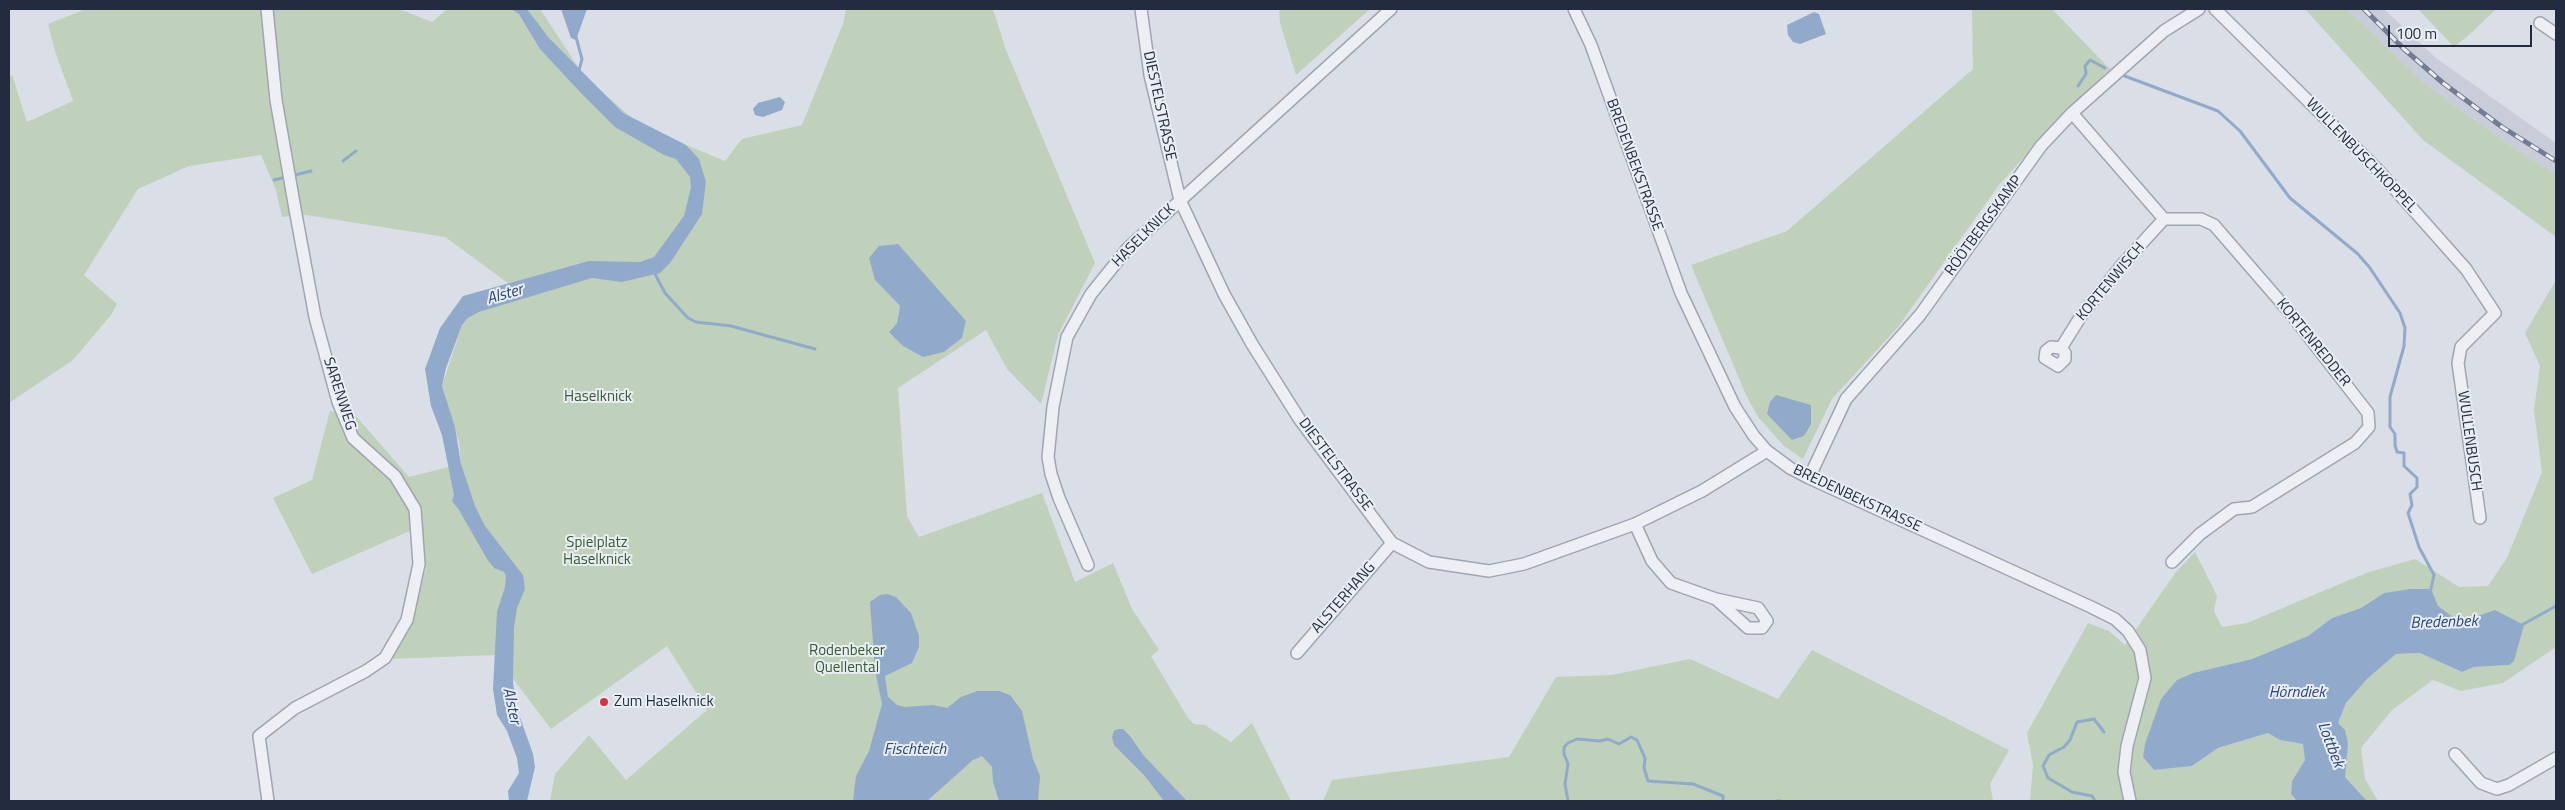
<!DOCTYPE html>
<meta charset="utf-8">
<style>
body{margin:0}
#map{position:relative;width:2565px;height:810px;overflow:hidden;background:#dadee7;font-family:"Titillium Web",sans-serif}
canvas{display:block}
.frame{position:absolute;inset:0;border:10px solid #232b3e;pointer-events:none}
.scale{position:absolute;left:2388px;top:25px;width:144px;height:22px;box-sizing:border-box;border:2px solid #232b3e;border-top:0;padding-left:6px;font-size:15px;line-height:18px;white-space:nowrap;color:#232b3e;-webkit-text-stroke:4px #e9edf4;paint-order:stroke}
</style>
<div id="map">
<canvas width="2565" height="810"></canvas>
<div class="frame"></div>
<div class="scale">100 m</div>
</div>
<script>
const ctx = document.querySelector('canvas').getContext('2d');
ctx.lineJoin = 'round';
function paint(path, color) {
  ctx.fillStyle = color;
  ctx.fill(path, 'evenodd');
}
function toPath(rows) {
  const path = new Path2D();
  for (const r of rows) {
    path.moveTo(r[0], r[1]);
    for (let i = 2; i < r.length; i += 2) path.lineTo(r[i], r[i + 1]);
  }
  return path;
}
function stroke(path, color, width, dash) {
  ctx.strokeStyle = color;
  ctx.lineWidth = width;
  ctx.lineCap = dash ? 'butt' : 'round';
  ctx.setLineDash(dash || []);
  ctx.stroke(path);
}
function label(font, color, halo, rows, align = 'center') {
  ctx.font = font + ' "Titillium Web",sans-serif';
  ctx.lineWidth = 4;
  ctx.setLineDash([]);
  ctx.textBaseline = 'middle';
  ctx.strokeStyle = halo;
  ctx.fillStyle = color;
  for (const [text, x, y, turn = 0] of rows) {
    ctx.save();
    ctx.translate(x, y);
    ctx.rotate((+turn || 0) * Math.PI / 180);
    ctx.textAlign = isNaN(turn) ? turn : align;
    if (halo) ctx.strokeText(text, 0, 0);
    ctx.fillText(text, 0, 0);
    ctx.restore();
  }
}
const built = toPath([
 [2347,9,2384,9,2436,58,2556,143,2556,175,2504,141,2426,85]
]);
const green = toPath([
 [86,9,399,9,432,22,447,9,540,9,584,76,632,118,686,145,725,161,742,139,802,125,843,24,846,9,993,9,1006,50,1095,263,1058,335,1041,404,1007,369,986,330,898,388,907,516,919,537,1042,493,1075,582,1113,563,1132,609,1159,650,1151,656,1188,718,1194,724,1205,725,1231,742,1252,723,1291,801,550,801,555,774,589,735,626,780,707,710,667,646,551,729,495,655,390,659,412,620,426,568,421,526,312,574,273,498,312,480,330,411,356,416,409,477,461,464,459,442,442,386,462,325,468,318,479,312,565,285,508,283,445,237,306,215,282,217,276,190,261,155,189,166,138,189,84,275,117,304,111,315,73,360,9,403,9,77,12,75,27,122,73,101,55,51,48,24],
 [875,280,966,321,962,338,944,352,889,331,897,323,900,306],
 [1279,9,1370,9,1296,75,1280,23],
 [1972,9,2052,9,2110,69,2062,115,1999,185,1898,327,1832,399,1803,459,1784,446,1758,417,1746,395,1691,265,1787,231,1973,69],
 [2305,9,2347,9,2426,85,2504,141,2556,175,2556,237,2423,140],
 [2418,9,2496,9,2470,34,2454,47],
 [2556,280,2556,647,2503,683,2461,691,2433,680,2392,710,2361,748,2365,779,2378,801,2367,801,2345,777,2338,723,2346,703,2367,679,2396,654,2420,653,2462,672,2474,667,2509,665,2495,610,2462,621,2450,615,2410,589,2384,593,2361,608,2332,618,2308,636,2252,659,2193,673,2156,715,2143,757,2154,770,2192,766,2218,748,2268,733,2280,740,2303,744,2305,760,2292,781,2291,794,2297,801,2030,801,2033,765,2027,733,2088,623,2109,631,2125,645,2176,572,2195,552,2217,596,2214,611,2222,627,2247,623,2366,573,2415,559,2459,587,2488,586,2507,558,2542,472,2534,410,2540,366,2525,333],
 [1812,650,2009,750,1990,784,1993,801,1323,801,1332,780,1509,757,1556,677,1612,675,1690,659,1778,699]
]);
const water = toPath([
 [511,9,527,9,548,37,623,113,686,145,699,159,706,182,702,214,670,263,660,273,622,282,592,278,479,312,468,318,462,325,446,368,442,386,455,427,461,464,475,506,485,526,523,575,525,589,517,608,514,627,513,682,516,706,533,754,535,767,527,801,509,801,508,791,519,773,517,758,507,731,497,715,493,689,497,612,505,587,506,576,504,572,494,568,487,559,459,510,452,501,454,495,442,435,431,406,425,369,440,328,463,296,589,261,640,262,654,257,684,216,691,187,690,177,676,159,664,155,615,127,581,93,540,49,519,14],
 [561,9,587,9,576,40,571,38],
 [1814,12,1819,14,1826,34,1800,44,1793,42,1788,35,1787,25],
 [780,97,785,102,782,110,763,117,755,115,753,109,758,103],
 [898,244,966,321,962,338,944,352,923,357,903,346,889,332,897,323,900,306,875,280,869,258,879,246],
 [1776,395,1811,405,1811,424,1804,436,1792,440,1767,414,1770,402],
 [2410,589,2431,589,2438,606,2450,615,2462,621,2495,610,2524,625,2514,661,2509,665,2474,667,2462,672,2420,653,2396,654,2367,679,2346,703,2338,723,2345,730,2348,744,2345,777,2367,801,2297,801,2291,794,2292,781,2305,760,2303,744,2280,740,2268,733,2218,748,2192,766,2154,770,2143,757,2145,744,2161,699,2177,680,2193,673,2252,659,2308,636,2332,618,2361,608,2384,593],
 [887,594,896,597,911,613,919,636,919,647,912,663,885,676,888,697,897,705,905,707,933,705,947,708,961,697,977,691,999,691,1010,695,1022,711,1033,759,1040,776,1038,801,999,801,993,782,992,767,982,756,973,760,927,801,853,801,856,776,869,751,882,704,875,670,870,602,880,595],
 [1118,729,1123,729,1130,736,1144,756,1187,801,1164,801,1144,775,1114,745,1112,737,1114,731]
]);
const stream = toPath([
 [576,37,582,59,578,74],
 [2122,75,2218,111,2240,131,2290,198,2358,254,2370,268,2400,313,2405,328,2404,346,2390,397,2390,427,2395,434,2395,445,2397,452,2404,453,2404,466,2417,478,2417,487,2410,494,2412,505,2408,513,2419,547,2434,575,2431,589],
 [2078,86,2086,74,2085,66,2090,60,2105,68],
 [343,161,356,151],
 [274,180,311,171],
 [654,272,665,293,688,318,696,322,731,326,815,349],
 [2520,626,2556,606],
 [1568,801,1565,784,1568,764,1564,754,1564,747,1568,743,1577,739,1600,741,1608,739,1619,744,1631,737,1637,740,1645,758,1644,768,1648,781,1693,784,1723,796,1723,801],
 [1776,801,1781,801],
 [2095,801,2092,796,2072,792,2048,778,2043,766,2049,755,2064,747,2070,740,2077,722,2094,719,2104,732]
]);
const minor = toPath([
 [267,9,276,100,295,209,315,317,338,402,353,438,395,476,415,509,419,564,407,620,385,658,366,671,295,708,259,736,268,801],
 [1141,9,1150,75,1180,200,1224,294,1252,344,1300,420,1392,543,1429,562,1489,571,1524,564,1635,524,1702,491,1767,451],
 [1574,9,1591,45,1681,293,1735,407,1754,436,1767,451,1790,468,1809,478,2091,607,2115,619,2128,631,2140,650,2145,678,2127,746,2124,772,2130,801],
 [2215,9,2377,169,2466,269,2495,313,2461,347,2458,363,2480,518],
 [2540,23,2556,34],
 [2072,113,2164,219,2201,219,2214,225,2291,314,2368,413,2369,427,2355,443,2252,507,2234,509,2200,534,2172,562],
 [2061,348,2065,353,2065,359,2058,366,2045,358,2046,351,2051,347,2061,348,2081,316,2121,266,2164,219],
 [1809,478,1846,399,1920,315,2041,146,2072,113,2164,31,2199,9],
 [1635,524,1652,561,1671,583,1716,599,1748,628,1762,628,1767,621,1758,608,1716,599],
 [1088,565,1059,498,1051,474,1048,457,1053,407,1067,337,1091,294,1128,248,1391,9],
 [1297,653,1392,543],
 [2455,754,2481,783,2497,789,2509,785,2556,758]
]);
const rail = toPath([
 [2364,9,2404,49,2443,83,2502,127,2556,161]
]);
const markers = [
 [604,702,5,"#da3140"]
];
const streetNames = [
 ["DIESTELSTRASSE",1159,106,78],
 ["WULLENBUSCHKOPPEL",2361,156,46],
 ["BREDENBEKSTRASSE",1634,165,70],
 ["RÖÖTBERGSKAMP",1984,226,-54],
 ["HASELKNICK",1144,236,-45],
 ["KORTENWISCH",2111,282,-50],
 ["KORTENREDDER",2313,343,51],
 ["SARENWEG",339,394,72],
 ["WULLENBUSCH",2469,441,82],
 ["DIESTELSTRASSE",1335,465,53],
 ["BREDENBEKSTRASSE",1857,499,25],
 ["ALSTERHANG",1344,598,-49]
];
const parkNames = [
 ["Haselknick",598,397],
 ["Spielplatz",597,543],
 ["Haselknick",597,560],
 ["Rodenbeker",847,651],
 ["Quellental",847,668]
];
const poiNames = [
 ["Zum Haselknick",614,702]
];
const waterNames = [
 ["Alster",505,295,-16],
 ["Bredenbek",2444,623,-2],
 ["Hörndiek",2297,693],
 ["Alster",511,706,78],
 ["Lottbek",2330,745,69],
 ["Fischteich",915,750]
];
paint(built, '#c8cdd9');
paint(green, '#bfd1bb');
paint(water, '#91aacb');
stroke(stream, '#91aacb', 3);
stroke(minor, '#9fa5b1', 14);
stroke(minor, '#edeff5', 11);
stroke(rail, '#727c92', 5);
stroke(rail, '#e9edf4', 3, [9]);
for (const [x, y, r, color] of markers) {
  const dot = new Path2D();
  dot.arc(x, y, r, 0, 2 * Math.PI);
  ctx.fillStyle = color;
  ctx.fill(dot);
  stroke(dot, '#e9edf4', 2);
}
label('15px', '#232b3e', '#e9edf4', streetNames);
label('15px', '#355b2f', '#e9edf4', parkNames);
label('15px', '#232b3e', '#e9edf4', poiNames, 'left');
label('italic 16px', '#2a4775', '#e9edf4', waterNames);
</script>
